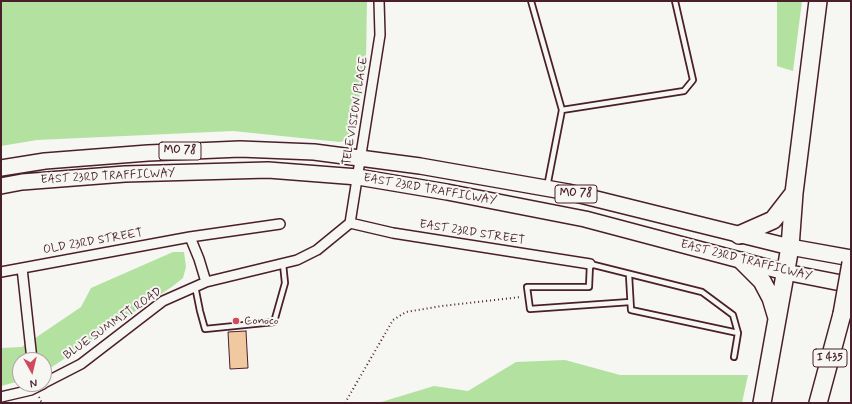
<!DOCTYPE html>
<style>
body{margin:0}
#map{position:relative;width:852px;height:404px;overflow:hidden;background:#f6f6f2;font-family:Mynerve,sans-serif}
canvas{display:block}
.frame{position:absolute;inset:0;border:2px solid #4a1f2b;pointer-events:none}
.north{position:absolute;left:12px;top:352px;width:40px;height:40px;box-sizing:border-box;background:#f6f6f2;border:1px solid #b1a0a2;border-radius:50%;rotate:172deg;font-size:11px;font-weight:700;line-height:16px;text-align:center;color:#4a1f2b}
.north::after{content:'';display:block;margin:auto;width:14px;height:18px;background:#d1495b;clip-path:polygon(50% 0,100% 100%,50% 72%,0 100%)}
</style>
<div id="map">
<canvas width="852" height="404"></canvas>
<div class="frame"></div>
<div class="north">N</div>
</div>
<script>
const ctx = document.querySelector('canvas').getContext('2d');
ctx.lineJoin = 'round';
function paint(path, color) {
  ctx.fillStyle = color;
  ctx.fill(path, 'evenodd');
}
function toPath(rows) {
  const path = new Path2D();
  for (const r of rows) {
    path.moveTo(r[0], r[1]);
    for (let i = 2; i < r.length; i += 2) path.lineTo(r[i], r[i + 1]);
  }
  return path;
}
function stroke(path, color, width, dash) {
  ctx.strokeStyle = color;
  ctx.lineWidth = width;
  ctx.lineCap = dash ? 'butt' : 'round';
  ctx.setLineDash(dash || []);
  ctx.stroke(path);
}
function label(font, color, halo, rows, align = 'center') {
  ctx.font = font + ' Mynerve,sans-serif';
  ctx.lineWidth = 4;
  ctx.setLineDash([]);
  ctx.textBaseline = 'middle';
  ctx.strokeStyle = halo;
  ctx.fillStyle = color;
  for (const [text, x, y, turn = 0] of rows) {
    ctx.save();
    ctx.translate(x, y);
    ctx.rotate((+turn || 0) * Math.PI / 180);
    ctx.textAlign = isNaN(turn) ? turn : align;
    if (halo) ctx.strokeText(text, 0, 0);
    ctx.fillText(text, 0, 0);
    ctx.restore();
  }
}
const green = toPath([
 [1,1,367,1,366,60,352,138,340,142,233,131,37,140,1,146],
 [777,1,802,1,793,71,777,66],
 [173,252,184,252,186,267,183,278,173,286,46,371,44,372,44,360,20,360,20,381,1,386,1,348,22,347,81,307,91,288],
 [565,360,620,375,748,375,742,403,378,403,434,386,468,391,516,362]
]);
const building = toPath([
 [246,331,248,368,230,369,228,332,246,331]
]);
const path = toPath([
 [39,397,42,403],
 [345,403,393,320,406,312,442,306,521,297]
]);
const service = toPath([
 [531,1,562,110,547,187],
 [562,110,684,91,693,80,675,1],
 [629,275,631,310,738,333],
 [195,286,200,311,205,329,274,322,285,283,283,264],
 [630,302,530,309,527,287,589,287,590,264,702,292,733,315,738,333,734,357]
]);
const minor = toPath([
 [350,223,393,233,590,264],
 [350,223,380,35,379,1],
 [190,237,199,259,206,282],
 [22,268,32,360],
 [1,272,190,237,280,224],
 [44,383,81,364,163,301,206,282,297,260,317,250,350,223],
 [1,397,31,390,43,384]
]);
const primary = toPath([
 [1,168,45,161,148,153,240,149,314,152,420,166,568,192,790,247,851,258],
 [1,186,22,182,125,174,268,170,358,177,447,192,585,219,785,272,851,285]
]);
const motorway = toPath([
 [739,235,773,220,794,193],
 [742,261,762,281,771,298,777,318],
 [762,403,790,247,794,193,818,1],
 [818,403,842,314]
]);
const motorwayBridge = toPath([
 [842,314,851,263]
]);
const markers = [
 [236,321,4,"#d1495b"]
];
const shields = [
 [180,151,42],
 [576,194,42],
 [830,358,34]
];
const shieldNames = [
 ["MO 78",180,151],
 ["MO 78",576,194],
 ["I 435",830,358]
];
const streetNames = [
 ["TELEVISION PLACE",356,111,-81],
 ["EAST 23RD TRAFFICWAY",108,177,-3],
 ["EAST 23RD TRAFFICWAY",430,190,10],
 ["EAST 23RD STREET",472,233,9],
 ["OLD 23RD STREET",93,242,-10],
 ["EAST 23RD TRAFFICWAY",746,261,14],
 ["BLUE SUMMIT ROAD",113,324,-35]
];
const poiNames = [
 ["Conoco",244,321]
];
paint(green, '#b3e1a0');
paint(building, '#f0c9a0');
stroke(building, '#4a1f2b', 1);
stroke(service, '#4a1f2b', 8);
stroke(minor, '#4a1f2b', 12);
stroke(primary, '#4a1f2b', 18);
stroke(motorway, '#4a1f2b', 20);
stroke(path, '#4a1f2b', 2, [1, 3]);
stroke(service, '#f6f6f2', 4.5);
stroke(minor, '#f6f6f2', 9);
stroke(primary, '#f6f6f2', 15);
stroke(motorway, '#f6f6f2', 17);
stroke(motorwayBridge, '#4a1f2b', 20, []);
stroke(motorwayBridge, '#f6f6f2', 17);
for (const [x, y, r, color] of markers) {
  const dot = new Path2D();
  dot.arc(x, y, r, 0, 2 * Math.PI);
  ctx.fillStyle = color;
  ctx.fill(dot);
  stroke(dot, '#f6f6f2', 1.5);
}
for (const [x, y, w] of shields) {
  const box = new Path2D();
  box.roundRect(x - w / 2, y - 9, w, 18, 3);
  ctx.fillStyle = '#f6f6f2';
  ctx.fill(box);
  stroke(box, '#4a1f2b', 1);
}
label('bold 11px', '#4a1f2b', null, shieldNames);
label('12px', '#4a1f2b', '#f6f6f2', streetNames);
label('12px', '#4a1f2b', '#f6f6f2', poiNames, 'left');
</script>
